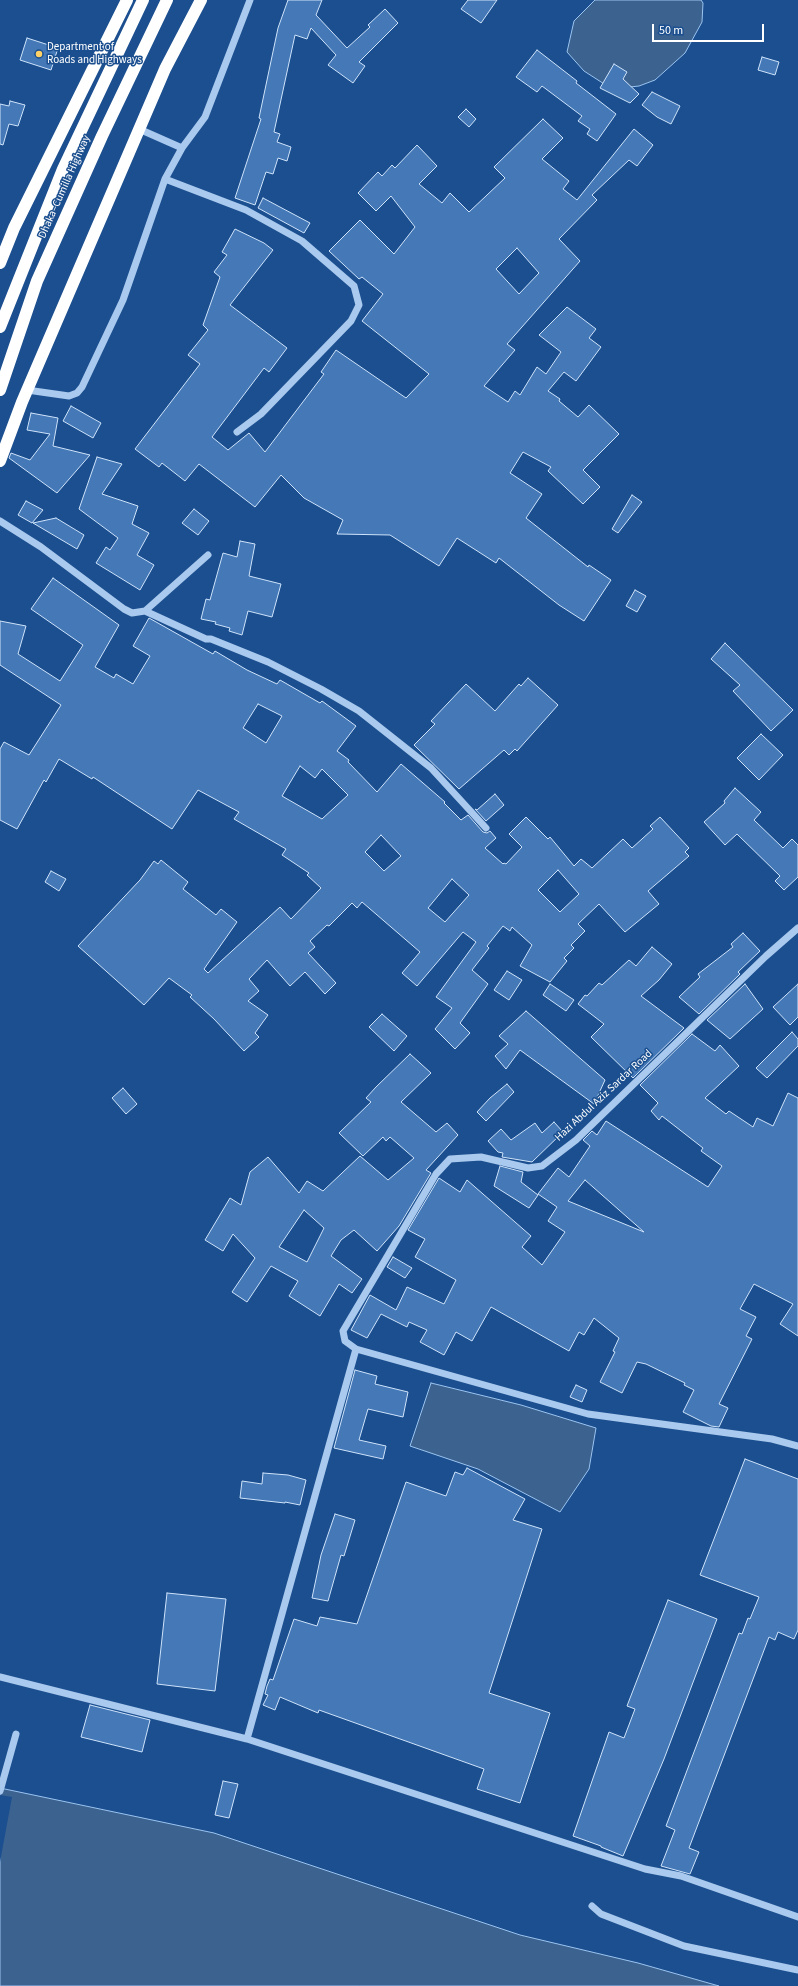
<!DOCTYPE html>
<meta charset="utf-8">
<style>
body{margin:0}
#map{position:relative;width:798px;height:1986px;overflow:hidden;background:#1b4f8f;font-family:"Source Sans 3",sans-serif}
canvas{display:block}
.scale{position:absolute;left:652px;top:24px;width:112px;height:18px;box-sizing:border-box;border:2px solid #fff;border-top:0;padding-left:5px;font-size:12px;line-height:14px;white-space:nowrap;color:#fff;-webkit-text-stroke:3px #1b4f8f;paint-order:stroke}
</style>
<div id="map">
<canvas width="798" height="1986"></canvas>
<div class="scale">50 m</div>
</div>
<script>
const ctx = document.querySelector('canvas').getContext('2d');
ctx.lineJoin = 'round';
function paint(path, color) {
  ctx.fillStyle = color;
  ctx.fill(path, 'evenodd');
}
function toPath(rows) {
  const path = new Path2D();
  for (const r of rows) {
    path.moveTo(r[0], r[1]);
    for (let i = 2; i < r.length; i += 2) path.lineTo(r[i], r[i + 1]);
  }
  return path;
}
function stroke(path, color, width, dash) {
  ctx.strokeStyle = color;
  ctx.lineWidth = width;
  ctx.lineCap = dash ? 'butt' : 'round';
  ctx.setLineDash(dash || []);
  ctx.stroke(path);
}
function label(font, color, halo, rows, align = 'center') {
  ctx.font = font + ' "Source Sans 3",sans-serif';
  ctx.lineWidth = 3;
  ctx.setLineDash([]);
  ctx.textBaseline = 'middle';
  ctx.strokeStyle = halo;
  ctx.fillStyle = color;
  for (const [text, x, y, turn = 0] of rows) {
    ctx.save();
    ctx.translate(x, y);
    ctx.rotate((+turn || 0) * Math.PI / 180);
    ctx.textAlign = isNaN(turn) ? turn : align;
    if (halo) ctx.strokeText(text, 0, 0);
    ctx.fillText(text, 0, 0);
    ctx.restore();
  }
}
const water = toPath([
 [595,0,701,0,703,3,702,22,685,53,655,80,639,86,612,89,584,71,567,52,574,21,595,0],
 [431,1383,521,1405,596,1428,589,1469,560,1512,478,1469,410,1446,431,1383],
 [0,1788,214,1833,520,1935,638,1963,719,1986,0,1986,0,1788]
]);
const pier = toPath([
 [0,1795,12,1797,0,1862]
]);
const building = toPath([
 [288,0,322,0,316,15,347,48,370,27,368,25,385,9,398,23,359,62,365,66,353,83,328,65,336,55,311,28,307,39,295,35,274,132,280,134,277,142,291,147,287,161,278,158,273,174,266,172,255,205,235,198,261,119,259,118,278,28,288,0],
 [468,0,497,0,481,23,461,9,468,0],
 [27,38,58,48,51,70,20,60,27,38],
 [537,50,577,81,576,83,616,114,597,141,587,134,590,129,578,121,582,116,542,86,537,92,516,77,537,50],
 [762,57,779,62,775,75,758,70,762,57],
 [614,64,627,72,623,79,639,94,630,103,600,88,614,64],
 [652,92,680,106,671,124,657,117,642,105,652,92],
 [10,101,25,105,18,126,9,124,3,145,0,144,0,104,9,106,10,101],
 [466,109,476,119,469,127,458,117,466,109],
 [543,119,563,138,542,159,569,181,563,189,577,200,634,129,653,145,637,166,629,160,592,195,597,200,559,239,580,261,507,344,515,350,484,386,508,402,515,391,520,395,537,367,546,374,561,352,539,335,567,307,596,329,589,338,601,347,576,381,564,372,548,391,560,399,559,401,578,417,589,405,619,434,583,470,600,487,583,504,548,471,551,467,523,452,510,473,542,494,526,518,588,567,589,565,611,580,584,621,559,605,499,558,496,563,457,538,439,566,390,535,337,534,343,520,304,498,281,475,255,507,199,464,185,481,162,463,159,467,135,449,200,364,188,355,208,330,203,325,220,277,214,272,227,255,222,252,235,229,264,243,273,250,230,305,287,348,269,372,264,368,212,437,228,450,249,433,265,452,324,374,321,372,336,350,406,398,429,374,362,321,383,294,362,277,359,279,329,251,360,220,394,254,415,227,391,196,376,211,358,193,378,172,382,176,392,165,395,168,417,145,437,166,419,184,442,203,450,193,469,212,505,178,494,167,543,119],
 [517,248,539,273,519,294,496,269,517,248],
 [263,198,310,223,304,233,258,208,263,198],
 [71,406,101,423,93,438,63,421,71,406],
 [31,413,58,418,53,446,90,455,57,493,9,458,11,453,30,460,50,434,27,430,31,413],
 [97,457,122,464,102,494,138,506,132,524,149,533,137,555,154,565,140,590,96,563,106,547,110,550,118,538,79,509,97,457],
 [632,495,642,502,618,533,612,529,632,495],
 [26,501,43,510,32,523,18,515,26,501],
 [194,509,209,521,198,535,182,523,194,509],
 [56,518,84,535,77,549,33,523,56,518],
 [240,541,255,544,249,576,281,584,272,617,248,611,242,635,229,631,230,628,215,624,216,622,201,619,206,599,210,600,223,553,237,557,240,541],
 [53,578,119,625,95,667,114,678,116,674,133,684,150,656,133,646,149,618,213,654,215,651,247,670,277,684,280,680,320,703,322,701,356,726,337,751,349,760,348,762,377,792,401,764,445,802,444,803,461,820,468,815,483,832,487,833,490,831,496,838,485,848,503,864,504,863,506,864,522,847,509,834,526,817,548,839,550,837,574,866,581,859,592,868,623,839,632,848,653,829,650,826,660,817,689,848,685,852,689,856,648,891,659,904,625,932,599,904,578,924,585,931,571,945,574,948,564,958,567,961,550,982,520,966,532,945,512,927,510,931,503,926,487,946,489,948,472,970,488,984,460,1023,470,1033,455,1049,435,1029,452,1008,436,997,476,942,463,932,417,986,402,973,420,952,362,902,357,908,352,903,329,926,327,925,310,941,315,947,308,953,336,983,325,994,305,972,290,986,267,960,249,979,259,991,248,1001,268,1015,255,1033,259,1037,244,1051,214,1019,190,997,192,995,169,978,144,1005,78,946,140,880,154,861,158,864,161,860,188,882,183,889,216,915,221,909,237,922,204,969,208,973,280,907,291,919,321,888,307,875,309,873,282,855,286,849,234,819,239,812,198,790,172,829,93,777,92,779,59,759,46,782,44,780,17,829,0,820,0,749,4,742,29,755,61,705,0,665,0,621,26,626,18,654,60,681,83,645,31,609,53,578],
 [258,704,282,716,266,743,243,728,258,704],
 [300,766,315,778,322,769,348,795,322,819,282,796,300,766],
 [381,835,401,856,384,871,365,852,381,835],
 [558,870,579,894,560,912,538,890,558,870],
 [452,879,469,895,445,922,428,908,452,879],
 [635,590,646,596,637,612,626,606,635,590],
 [725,643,793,710,771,731,733,691,740,685,711,659,725,643],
 [528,678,558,705,517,751,515,749,509,755,504,750,459,789,414,745,435,724,431,721,466,684,495,711,519,684,521,686,528,678],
 [761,734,783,755,759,780,737,758,761,734],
 [735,788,761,812,754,820,783,848,792,839,798,845,798,877,784,890,775,881,780,876,737,834,725,845,704,822,725,803,724,801,735,788],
 [495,794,504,805,486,821,475,809,477,810,495,794],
 [51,871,66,879,59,891,45,882,51,871],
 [743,933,760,951,738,972,740,974,699,1014,679,997,700,977,698,974,733,947,731,944,743,933],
 [652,947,672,964,659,980,641,996,684,1028,633,1078,591,1037,604,1024,578,1004,585,995,587,996,599,983,602,985,629,960,636,966,652,947],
 [507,971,522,980,509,1000,494,990,507,971],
 [550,984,574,1000,566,1011,543,995,550,984],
 [745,984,763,1009,730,1039,707,1020,745,984],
 [798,984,798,1017,790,1025,773,1007,798,984],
 [526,1011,605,1080,594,1104,520,1050,506,1069,495,1056,508,1044,499,1036,526,1011],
 [382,1014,407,1036,394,1051,369,1027,382,1014],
 [792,1032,798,1039,798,1046,767,1078,756,1068,792,1032],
 [692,1034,715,1051,720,1045,739,1066,705,1098,726,1114,729,1111,753,1127,757,1118,773,1126,788,1093,798,1098,798,1336,780,1324,793,1304,754,1284,740,1309,756,1317,746,1336,752,1339,719,1404,728,1408,719,1427,711,1426,683,1412,694,1390,684,1385,685,1383,646,1364,637,1362,622,1393,600,1382,615,1352,613,1351,619,1338,594,1318,584,1335,579,1332,569,1351,491,1307,472,1341,456,1332,444,1355,420,1342,427,1330,409,1322,407,1327,381,1314,367,1338,351,1330,370,1295,396,1310,407,1287,444,1304,456,1280,415,1257,425,1239,408,1230,439,1178,460,1192,467,1180,531,1236,522,1247,542,1265,565,1232,548,1221,557,1207,538,1194,558,1168,569,1177,590,1146,583,1140,592,1131,597,1135,606,1121,708,1187,722,1166,701,1151,703,1148,662,1116,659,1120,651,1111,658,1103,640,1085,692,1034],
 [585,1180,644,1232,568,1201,585,1180],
 [410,1054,431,1073,401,1102,436,1132,447,1123,458,1135,426,1170,431,1173,399,1226,377,1251,354,1230,341,1240,331,1256,362,1279,352,1293,339,1284,320,1316,289,1296,298,1281,271,1266,247,1302,232,1292,255,1258,233,1234,223,1251,205,1240,230,1198,241,1205,250,1172,268,1157,299,1193,307,1181,323,1191,360,1156,388,1180,414,1158,390,1137,386,1141,383,1137,363,1156,339,1133,371,1102,366,1098,376,1087,410,1054],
 [304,1210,324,1228,307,1262,279,1247,304,1210],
 [507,1084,514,1092,486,1121,477,1112,490,1098,507,1084],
 [123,1088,137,1104,126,1114,112,1098,123,1088],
 [554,1122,563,1132,532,1162,502,1157,503,1153,498,1152,488,1141,501,1129,511,1140,535,1123,542,1133,554,1122],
 [500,1166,523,1172,521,1182,538,1195,529,1208,494,1186,500,1166],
 [393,1257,412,1268,405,1278,387,1267,393,1257],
 [355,1370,377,1376,375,1384,408,1392,403,1417,368,1409,359,1440,386,1446,383,1459,334,1448,355,1370],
 [576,1385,587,1390,582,1402,570,1397,576,1385],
 [745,1459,798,1479,798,1630,794,1639,778,1632,775,1640,769,1637,689,1848,699,1852,690,1874,661,1866,675,1830,666,1826,739,1633,742,1634,748,1618,750,1619,759,1597,700,1575,745,1459],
 [467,1468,525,1499,513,1520,542,1529,489,1693,550,1713,520,1803,477,1789,484,1769,319,1710,318,1713,280,1697,275,1710,263,1705,268,1695,265,1694,267,1686,270,1679,273,1680,294,1619,317,1626,320,1617,357,1624,406,1482,446,1496,455,1472,463,1475,467,1468],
 [263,1473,288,1475,306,1480,300,1505,285,1502,285,1503,240,1498,242,1481,262,1484,263,1473],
 [335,1514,355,1520,344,1556,341,1555,328,1601,312,1598,321,1555,335,1514],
 [167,1593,226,1599,215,1691,157,1684,167,1593],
 [668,1600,717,1619,664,1759,623,1856,601,1847,601,1846,573,1836,609,1732,624,1738,635,1709,627,1706,668,1600],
 [90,1705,150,1720,142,1752,81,1737,90,1705],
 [223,1781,238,1784,229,1818,215,1815,223,1781]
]);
const minor = toPath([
 [139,129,182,148],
 [165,179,246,210,302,241,354,286,359,305,351,321,261,414,237,432],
 [27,390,69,396,77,393,82,387,123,300,165,179,182,148,205,117,250,0],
 [0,521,41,547,124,609,132,613,145,611,208,555],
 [145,611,206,639,211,639,268,662,321,689,359,711,431,768,486,828],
 [356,1349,345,1341,343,1331,436,1174,450,1159,481,1157,528,1168,542,1166,576,1140,766,956,798,928],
 [0,1677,247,1739,645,1869,681,1876,798,1917],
 [247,1739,356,1349,588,1414,772,1439,798,1446],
 [0,1791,16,1734],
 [592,1906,601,1914,684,1946,798,1970]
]);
const highway = toPath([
 [0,263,14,228,127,0],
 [0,327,63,169,143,0],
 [0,390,37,281,102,136,167,0],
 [0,461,22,402,165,69,201,0]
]);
const markers = [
 [39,54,4,"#ffd166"]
];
const poiNames = [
 ["Department of",47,48],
 ["Roads and Highways",47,61]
];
const streetNames = [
 ["Dhaka–Cumilla Highway",65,187,-66],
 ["Hazi Abdul Aziz Sardar Road",604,1096,-43]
];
paint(water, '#3c6290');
stroke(water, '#9cc4f0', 1);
paint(pier, '#1b4f8f');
paint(building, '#4478b7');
stroke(building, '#cfe3fa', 1);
stroke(minor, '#a9c9ee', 7);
stroke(highway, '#fff', 12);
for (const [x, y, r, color] of markers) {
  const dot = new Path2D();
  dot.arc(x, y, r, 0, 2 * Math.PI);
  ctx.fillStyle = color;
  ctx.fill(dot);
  stroke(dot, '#1b4f8f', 1.5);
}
label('11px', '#fff', '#1b4f8f', poiNames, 'left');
label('11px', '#fff', '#1b4f8f', streetNames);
</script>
